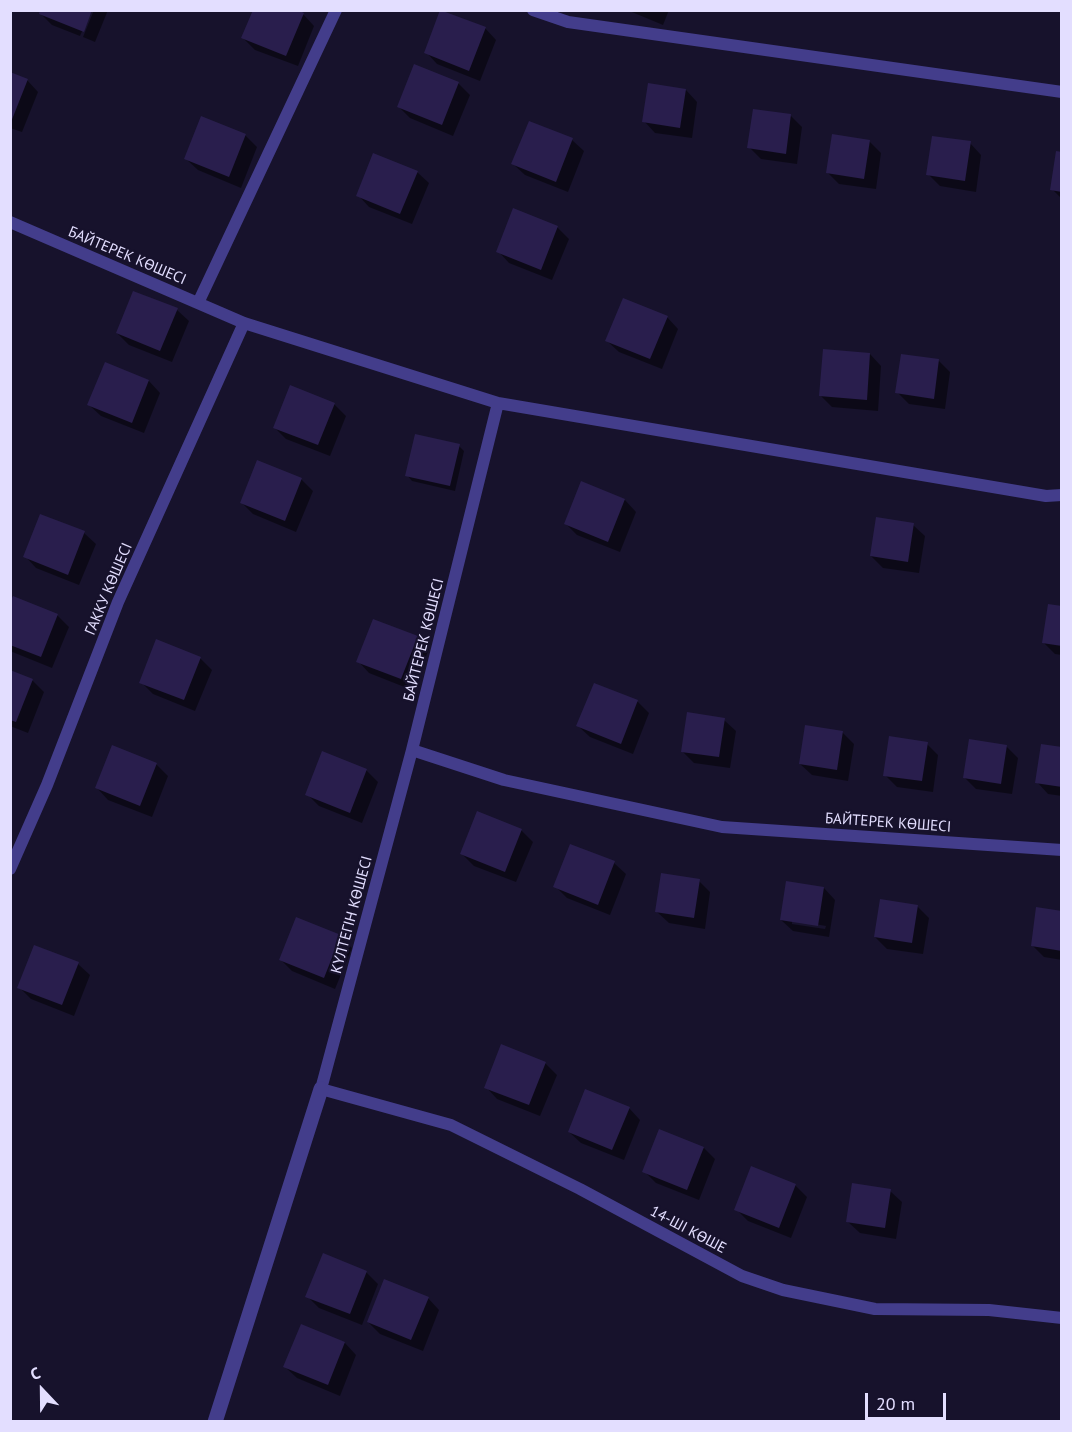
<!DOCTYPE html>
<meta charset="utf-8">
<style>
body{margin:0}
#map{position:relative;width:1072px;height:1432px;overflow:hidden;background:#17122c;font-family:"PT Sans",sans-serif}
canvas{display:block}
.frame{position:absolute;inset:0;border:12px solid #e3deff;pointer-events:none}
.north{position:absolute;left:12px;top:1360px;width:60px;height:60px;-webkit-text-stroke:4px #17122c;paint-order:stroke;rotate:338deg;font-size:16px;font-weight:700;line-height:24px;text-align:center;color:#e3deff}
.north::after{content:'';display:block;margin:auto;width:21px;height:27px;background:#e3deff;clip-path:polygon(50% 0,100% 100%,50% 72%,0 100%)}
.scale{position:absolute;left:865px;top:1393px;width:81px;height:27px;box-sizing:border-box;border:3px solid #e3deff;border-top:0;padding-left:8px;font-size:18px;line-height:21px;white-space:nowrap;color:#e3deff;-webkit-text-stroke:4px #17122c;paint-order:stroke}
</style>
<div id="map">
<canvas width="1072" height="1432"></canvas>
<div class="frame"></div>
<div class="north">С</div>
<div class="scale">20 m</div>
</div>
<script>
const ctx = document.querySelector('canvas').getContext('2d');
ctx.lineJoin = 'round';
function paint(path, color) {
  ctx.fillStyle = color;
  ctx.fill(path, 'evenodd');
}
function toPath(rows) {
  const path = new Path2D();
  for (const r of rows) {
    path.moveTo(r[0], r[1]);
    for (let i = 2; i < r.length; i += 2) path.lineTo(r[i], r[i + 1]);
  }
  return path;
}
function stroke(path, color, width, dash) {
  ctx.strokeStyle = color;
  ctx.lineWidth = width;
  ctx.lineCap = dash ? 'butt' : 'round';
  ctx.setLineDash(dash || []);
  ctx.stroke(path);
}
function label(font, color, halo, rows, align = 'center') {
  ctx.font = font + ' "PT Sans",sans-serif';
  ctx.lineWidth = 4.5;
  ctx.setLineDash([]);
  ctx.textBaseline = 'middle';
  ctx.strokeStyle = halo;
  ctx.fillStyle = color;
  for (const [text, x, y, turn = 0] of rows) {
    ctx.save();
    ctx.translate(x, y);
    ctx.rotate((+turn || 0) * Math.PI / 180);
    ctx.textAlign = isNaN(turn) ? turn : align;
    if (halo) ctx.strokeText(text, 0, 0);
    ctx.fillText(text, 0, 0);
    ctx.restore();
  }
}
const shadow = toPath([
 [91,10,80,36,52,25,41,14],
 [94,10,108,10,95,42,83,37],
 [627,10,669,10,663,25],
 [303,14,314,26,298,66,255,50,243,38],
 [485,28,496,40,480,81,437,64,426,52],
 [10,73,27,80,38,92,22,132,10,128],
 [458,83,470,95,453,136,410,118,399,107],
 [686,90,697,102,692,138,655,133,644,121],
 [791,116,802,127,797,164,761,159,749,147],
 [245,135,257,147,241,188,198,170,186,159],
 [572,140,584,151,568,192,525,175,513,164],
 [869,141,881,153,876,189,839,184,828,173],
 [970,143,981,155,976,192,940,186,928,174],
 [1062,153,1062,199,1052,189],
 [417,172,429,183,412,224,369,207,358,195],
 [557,227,569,239,552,280,509,263,498,251],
 [177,310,189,321,172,362,129,345,117,333],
 [667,317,678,329,662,369,619,352,607,341],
 [870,354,881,366,878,411,832,407,821,396],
 [939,361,950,372,945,409,909,404,897,392],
 [106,364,149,381,160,393,144,433,101,416,89,405],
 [334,404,346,416,330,456,286,439,275,428],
 [459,446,464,451,455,491,412,481,407,475],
 [301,479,313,491,296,532,253,514,242,503],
 [582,483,625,500,636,512,620,552,577,535,565,523],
 [913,525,925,536,919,573,883,568,871,556],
 [84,533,96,544,79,585,36,568,25,556],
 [10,606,57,615,69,627,52,668,10,651],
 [1062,607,1062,655,1055,654,1044,643],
 [374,621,417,638,429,649,412,690,369,673,358,661],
 [200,658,212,670,195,711,153,694,141,682],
 [10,672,33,681,44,692,28,733,10,726],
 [594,685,638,702,649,713,633,754,590,737,578,726],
 [724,720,736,731,730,768,694,763,682,751],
 [842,732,854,744,848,781,812,775,800,764],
 [927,744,938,755,933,792,897,787,885,775],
 [1006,746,1018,758,1012,794,976,789,964,777],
 [1062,748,1062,796,1048,794,1037,782],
 [323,753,366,770,378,782,362,823,319,806,307,794],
 [156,764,168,776,152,817,108,800,97,788],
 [521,830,533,842,516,882,474,866,462,854],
 [571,846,614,863,626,874,610,915,567,898,555,886],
 [699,881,710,892,705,929,669,923,657,912],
 [824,888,835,900,829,937,793,931,781,920],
 [792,920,826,926,825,929,792,924],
 [917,906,929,918,923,954,887,949,875,937],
 [1062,912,1062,960,1044,957,1032,945],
 [340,936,352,948,335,989,292,971,281,960],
 [78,964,90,975,74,1016,31,999,19,987],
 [545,1063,557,1075,540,1116,497,1099,486,1087],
 [629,1108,640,1120,624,1160,581,1143,569,1132],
 [704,1148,715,1159,699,1200,656,1183,644,1171],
 [752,1168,795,1185,807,1197,791,1238,748,1221,736,1209],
 [890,1191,902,1202,896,1239,860,1233,848,1222],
 [366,1272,378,1284,362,1325,319,1308,307,1296],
 [428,1298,439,1310,423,1351,380,1334,368,1322],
 [302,1326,345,1343,356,1355,340,1396,297,1378,285,1367]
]);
const building = toPath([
 [40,10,92,10,84,32,39,14],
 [253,10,298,10,304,13,286,56,241,38],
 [440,10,486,27,469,71,424,53],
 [414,64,459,82,442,125,397,107],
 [10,72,28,79,11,122,10,121],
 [648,83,686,89,680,128,642,122],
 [753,109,791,114,786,154,747,148],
 [201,116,246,134,229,177,184,159],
 [529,121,573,138,556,182,511,164],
 [832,134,870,140,864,179,826,173],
 [932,136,971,141,965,181,926,175],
 [1056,151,1062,152,1062,192,1050,190],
 [373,153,418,171,400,214,356,196],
 [513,208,558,226,541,270,496,252],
 [133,291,178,308,160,351,116,333],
 [623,298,668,316,650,359,605,341],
 [823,349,870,353,867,400,819,396],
 [901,354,939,359,934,399,895,393],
 [105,362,149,380,132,423,87,405],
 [290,385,335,403,318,445,273,428],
 [415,434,460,444,450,486,405,476],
 [257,460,302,478,285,521,240,503],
 [581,481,625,499,608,542,564,524],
 [40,514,85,531,68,575,23,557],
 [876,517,914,523,908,562,870,556],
 [13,596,58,614,41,657,10,645,10,602],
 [1048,604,1062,606,1062,646,1042,643],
 [373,619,418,636,401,679,356,662],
 [156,639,201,657,184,700,139,683],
 [10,670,33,679,16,722,10,720],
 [594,683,638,700,621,744,576,726],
 [687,712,725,718,719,757,681,752],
 [805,725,843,731,837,770,799,764],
 [889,736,928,742,922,781,883,776],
 [969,739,1007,745,1001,784,963,778],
 [1041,744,1062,747,1062,787,1035,783],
 [112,745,157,763,140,806,95,788],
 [322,751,367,769,350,813,305,795],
 [477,811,522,829,505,872,460,854],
 [570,844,615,861,598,905,553,887],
 [661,873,700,879,694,918,655,912],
 [786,881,824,887,818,926,780,920],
 [880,899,918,905,912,943,874,937],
 [1036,907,1062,911,1062,951,1031,946],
 [296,917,341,935,324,978,279,960],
 [34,945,79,962,62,1005,17,988],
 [501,1044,546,1062,529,1105,484,1088],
 [585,1089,630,1107,612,1150,568,1132],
 [659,1129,704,1147,687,1190,642,1172],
 [751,1166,796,1184,779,1228,734,1210],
 [852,1183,891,1189,885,1228,846,1222],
 [323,1253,367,1271,350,1314,305,1297],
 [384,1279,429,1297,411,1340,367,1322],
 [301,1324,345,1342,328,1385,283,1367]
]);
const service = toPath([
 [533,10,568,22,1062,92],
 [10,222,244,323,498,403,412,750,504,780,722,827,1062,850],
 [198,303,336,10],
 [498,403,1046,496,1062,495],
 [412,750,321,1089,451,1125,580,1189,742,1276,783,1290,875,1309,989,1310,1062,1318],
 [10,869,47,785,118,602,244,323]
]);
const minor = toPath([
 [215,1422,321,1089]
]);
const streetNames = [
 ["БАЙТЕРЕК КӨШЕСІ",127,256,23],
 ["ГАККУ КӨШЕСІ",109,589,-67],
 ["БАЙТЕРЕК КӨШЕСІ",424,640,-76],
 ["БАЙТЕРЕК КӨШЕСІ",888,823,4],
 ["КҮЛТЕГІН КӨШЕСІ",352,915,-75],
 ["14-ШІ КӨШЕ",688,1230,28]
];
paint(shadow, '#0007');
paint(building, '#291e4d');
stroke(service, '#433d8b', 12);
stroke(minor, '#433d8b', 15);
label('15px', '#e3deff', '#17122c', streetNames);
</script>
